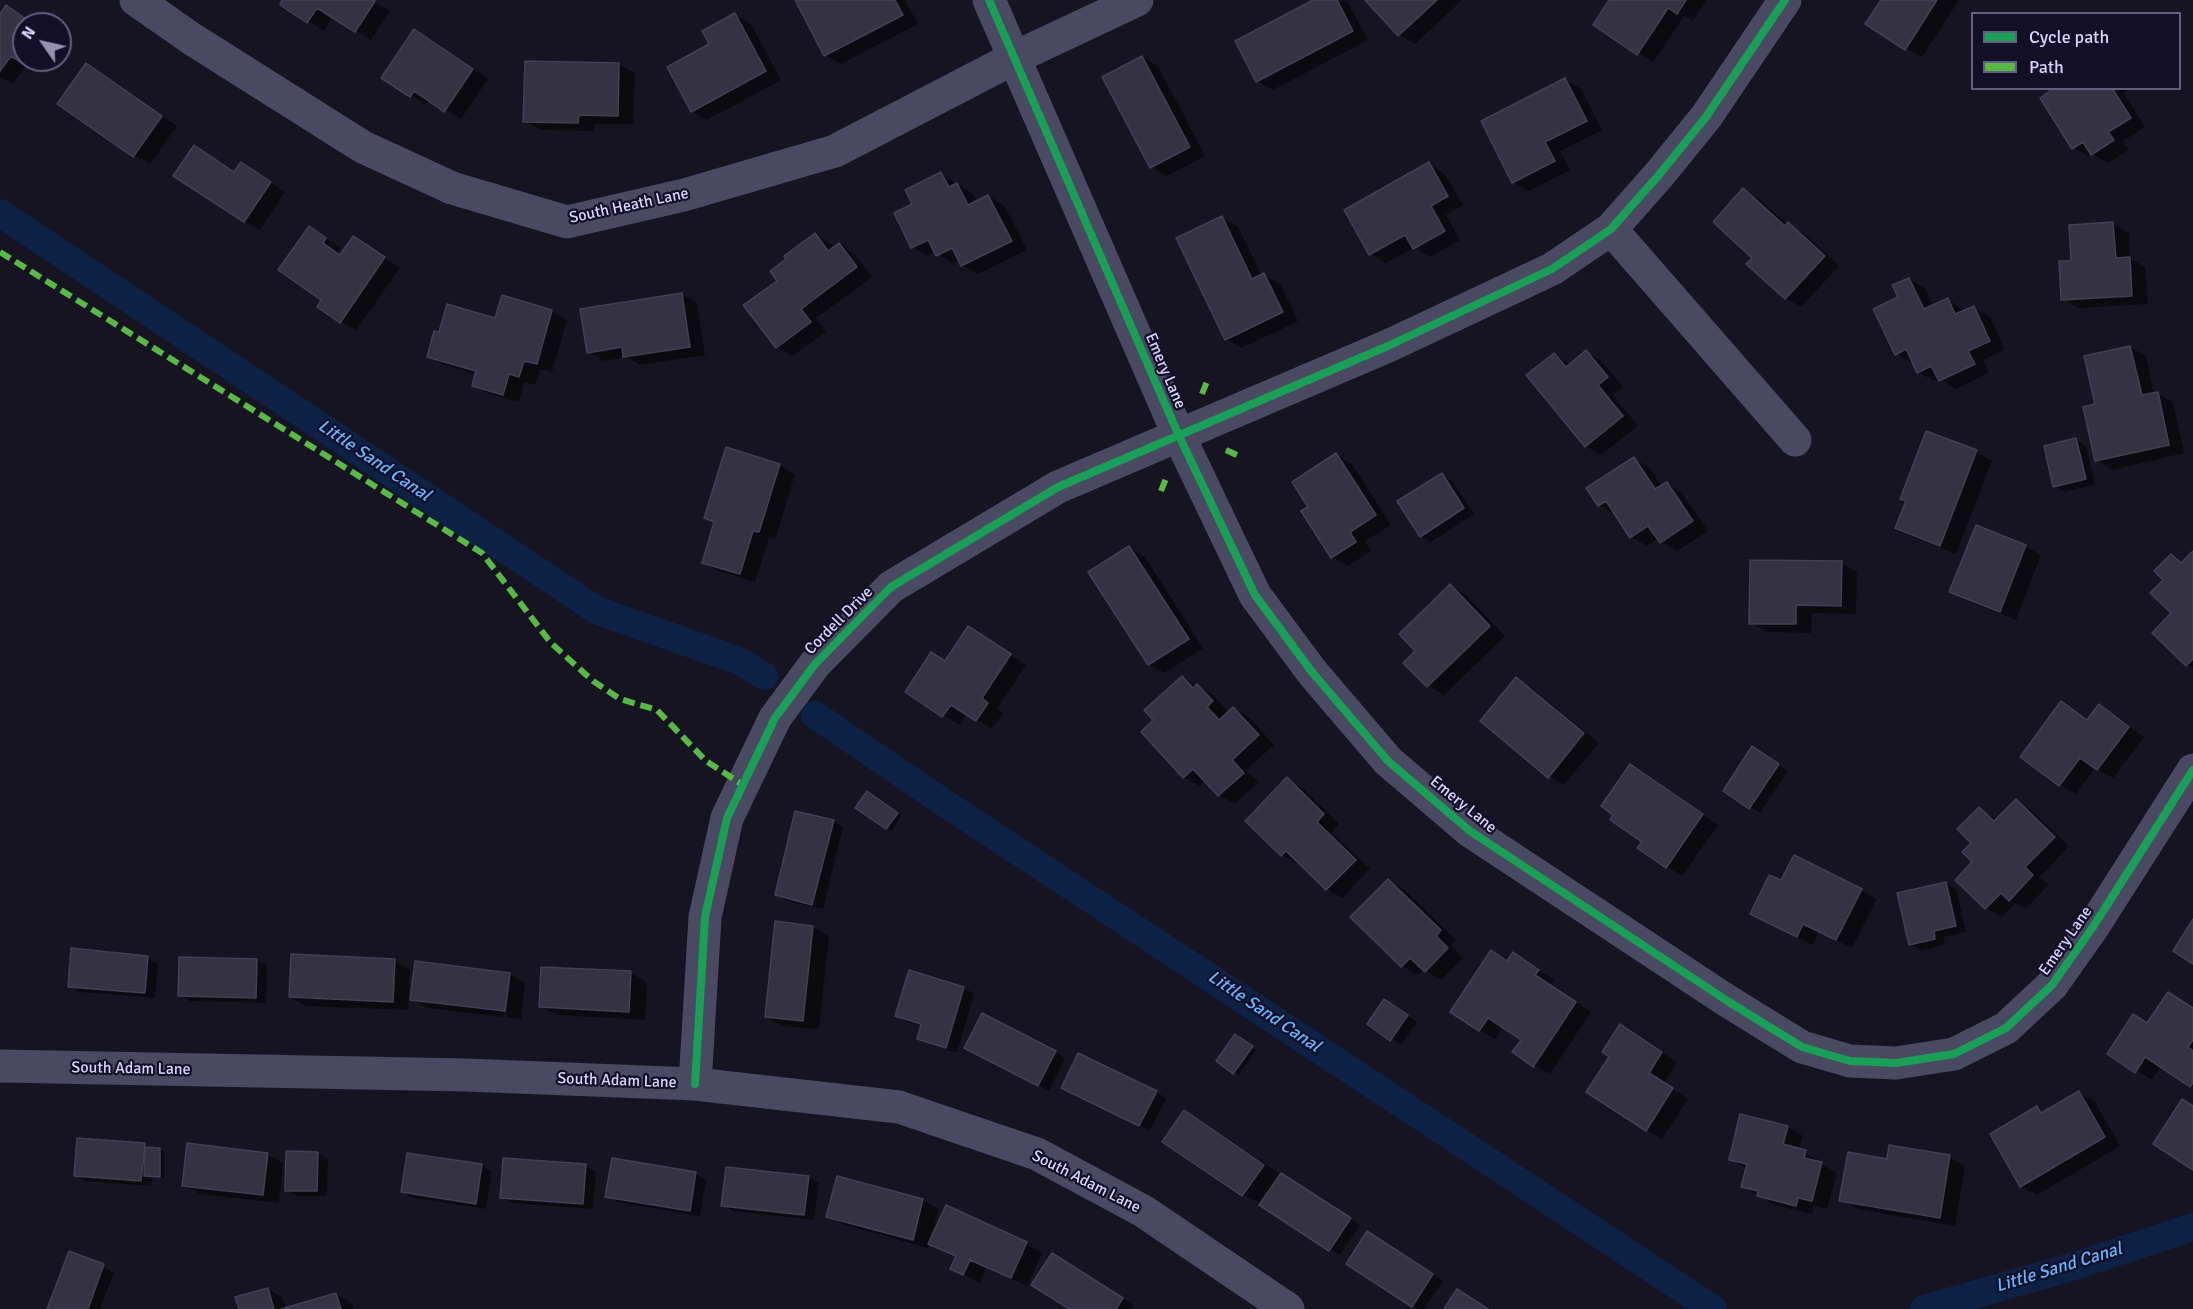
<!DOCTYPE html>
<style>
body{margin:0}
#map{position:relative;width:2193px;height:1309px;overflow:hidden;background:#161421;font-family:Signika,sans-serif}
canvas{display:block}
.legend{position:absolute;left:1971px;top:12px;width:210px;height:78px;box-sizing:border-box;background:#130f26;border:2px solid #625e7d;margin:0;padding:8px 10px;list-style:none;font-size:18px;color:#d9d4ff}
.legend li{display:flex;align-items:center;gap:12px;height:30px}
.legend b{width:30px;border:2px solid #625e7d}
.north{position:absolute;left:12px;top:12px;width:60px;height:60px;box-sizing:border-box;background:#130f26;border:2px solid #625e7d;border-radius:50%;rotate:304deg;font-size:16px;font-weight:700;line-height:24px;text-align:center;color:#d9d4ff}
.north::after{content:'';display:block;margin:auto;width:21px;height:27px;background:#9591b1;clip-path:polygon(50% 0,100% 100%,50% 72%,0 100%)}
</style>
<div id="map">
<canvas width="2193" height="1309"></canvas>
<ul class="legend">
<li><b style="height:8px;background:#1a9f57"></b>Cycle path</li>
<li><b style="height:8px;background:#58b947"></b>Path</li>
</ul>
<div class="north">N</div>
</div>
<script>
const ctx = document.querySelector('canvas').getContext('2d');
ctx.lineJoin = 'round';
function paint(path, color) {
  ctx.fillStyle = color;
  ctx.fill(path, 'evenodd');
}
function toPath(rows) {
  const path = new Path2D();
  for (const r of rows) {
    path.moveTo(r[0], r[1]);
    for (let i = 2; i < r.length; i += 2) path.lineTo(r[i], r[i + 1]);
  }
  return path;
}
function stroke(path, color, width, dash) {
  ctx.strokeStyle = color;
  ctx.lineWidth = width;
  ctx.lineCap = dash ? 'butt' : 'round';
  ctx.setLineDash(dash || []);
  ctx.stroke(path);
}
function label(font, color, halo, rows, align = 'center') {
  ctx.font = font + ' Signika,sans-serif';
  ctx.lineWidth = 4.5;
  ctx.setLineDash([]);
  ctx.textBaseline = 'middle';
  ctx.strokeStyle = halo;
  ctx.fillStyle = color;
  for (const [text, x, y, turn = 0] of rows) {
    ctx.save();
    ctx.translate(x, y);
    ctx.rotate((+turn || 0) * Math.PI / 180);
    ctx.textAlign = isNaN(turn) ? turn : align;
    if (halo) ctx.strokeText(text, 0, 0);
    ctx.fillText(text, 0, 0);
    ctx.restore();
  }
}
const shadow = toPath([
 [284,0,372,0,390,11,371,40,333,16,324,31,282,4],
 [797,0,905,0,918,24,841,64,825,55],
 [1316,0,1347,1,1368,40,1273,90,1257,81],
 [1367,0,1462,0,1415,44,1399,35],
 [1611,0,1707,0,1693,21,1684,16,1653,62,1638,53],
 [1883,0,1959,0,1922,57,1906,48],
 [7,7,33,24,24,24,24,60,50,60,41,73,27,65,13,84,0,77,0,17],
 [735,15,751,24,781,80,707,120,692,111],
 [431,40,488,79,461,119,429,100,426,104,410,95],
 [1142,57,1158,66,1205,156,1167,176,1151,167],
 [619,64,635,73,633,124,594,124,594,131,540,130,525,121],
 [86,65,177,126,150,164,134,155],
 [1565,80,1581,89,1602,130,1560,151,1570,170,1529,191,1513,182],
 [2056,88,2130,88,2124,93,2145,127,2123,141,2129,150,2108,163,2092,154,2089,157,2073,147],
 [210,156,235,173,257,173,285,192,260,230,244,221],
 [1429,164,1444,173,1463,205,1446,215,1460,240,1430,257,1414,248,1386,263,1371,254,1346,210],
 [941,174,973,194,977,202,988,196,1004,205,1027,250,978,274,962,265,960,261,953,264,936,252,928,256,912,247,914,205],
 [1744,190,1759,199,1788,225,1804,233,1839,266,1801,307,1785,298,1754,258],
 [1222,218,1238,227,1262,276,1264,275,1280,284,1298,321,1242,348,1226,339],
 [2113,224,2129,233,2130,259,2145,267,2148,304,2078,308,2062,299,2072,262],
 [309,228,341,248,337,253,341,256,369,247,400,268,356,330,340,321,323,300],
 [815,235,831,244,834,248,839,244,854,253,872,277,816,318,826,332,792,356,777,347,779,281],
 [1909,279,1925,288,1933,306,1948,300,1963,309,1965,312,1974,308,1990,317,2005,350,1983,360,1989,373,1956,389,1939,378,1934,381,1918,372,1914,362,1912,363,1896,354,1900,298],
 [681,294,697,303,705,355,640,365,627,357,604,361,589,352],
 [551,311,567,320,552,372,540,369,535,385,524,382,519,402,489,394,474,385,477,374,444,365,428,356,440,334,496,320],
 [2130,347,2146,356,2154,394,2157,393,2173,402,2184,453,2112,470,2096,460,2097,405],
 [1586,352,1602,361,1623,387,1613,395,1638,426,1601,455,1586,446,1554,354,1571,365],
 [2076,440,2086,446,2095,484,2065,492,2054,486],
 [1976,452,1992,461,1956,554,1913,537,1897,528],
 [1336,455,1352,464,1391,525,1365,541,1371,551,1348,566,1332,557,1310,507],
 [1634,459,1650,468,1662,487,1667,483,1682,493,1708,531,1677,551,1661,542,1658,538,1647,546,1631,537,1615,514,1599,505],
 [779,465,795,474,775,540,769,538,755,582,719,571,703,562,715,523,706,517],
 [1442,475,1452,481,1474,514,1431,542,1421,536],
 [2025,546,2041,555,2016,620,1967,601,1951,592],
 [1129,548,1145,557,1203,648,1165,673,1149,664],
 [2193,553,2193,668,2187,665,2165,580,2171,556,2183,563],
 [1842,563,1857,572,1856,614,1812,613,1811,633,1767,632,1751,623],
 [1450,586,1466,595,1505,636,1444,695,1428,686,1405,663,1418,651],
 [984,637,1026,665,997,709,1003,713,992,729,966,713,959,725,907,692],
 [1182,678,1213,695,1229,712,1233,708,1249,717,1274,745,1246,770,1258,782,1235,804,1219,795,1206,781,1200,786,1184,777,1155,720],
 [1516,679,1532,688,1599,743,1564,785,1549,776],
 [2061,703,2088,721,2099,706,2144,737,2113,778,2095,768,2076,794,2060,785,2022,756],
 [1763,754,1788,771,1760,813,1725,791],
 [1630,766,1718,825,1682,876,1667,867,1644,842],
 [1287,779,1303,788,1339,824,1332,832,1370,869,1342,898,1327,889,1299,862,1298,864,1282,855],
 [872,796,901,816,892,831,857,808],
 [2016,801,2031,810,2069,846,2040,877,2048,885,2026,909,2015,903,2002,917,1986,908,1974,862,1974,843,1979,809,1997,820],
 [833,822,843,827,823,909,787,901,776,895],
 [1388,880,1404,889,1456,940,1451,946,1463,958,1441,980,1423,969,1418,975,1402,966],
 [1782,882,1861,890,1877,899,1852,948,1819,932,1813,945,1767,922],
 [1946,883,1956,889,1966,932,1943,937,1945,945,1921,950,1910,944],
 [813,927,829,936,819,1029,782,1026,766,1016],
 [1514,954,1554,980,1550,985,1591,1012,1550,1074,1534,1065,1523,1039,1504,1026,1495,1039,1479,1030,1508,962],
 [147,958,158,964,155,998,80,992,69,986],
 [181,958,257,960,267,966,266,1003,190,1001,180,995],
 [394,961,410,970,408,1010,306,1006,290,997],
 [543,968,631,973,647,982,645,1020,556,1015,540,1006],
 [910,972,964,988,974,994,957,1053,929,1044,918,1038,922,1026,907,1022,896,1016],
 [509,974,525,983,521,1019,506,1017,511,979,508,979,503,1017,428,1008,412,999],
 [1395,1007,1417,1022,1401,1045,1369,1024],
 [2193,1009,2193,1087,2161,1066,2152,1080,2109,1053,2148,1024],
 [1636,1035,1677,1062,1664,1083,1688,1099,1662,1139,1647,1130],
 [1240,1038,1256,1050,1239,1075,1218,1061],
 [1055,1052,1065,1058,1049,1091,976,1054],
 [1156,1092,1166,1098,1150,1130,1073,1093],
 [2079,1093,2095,1102,2120,1146,2037,1195,2021,1186,2037,1108,2045,1113],
 [1185,1112,1360,1225,1340,1255,1260,1203,1243,1195,1164,1141],
 [1787,1127,1803,1136,1799,1150,1821,1161,1820,1163,1837,1173,1827,1209,1814,1206,1812,1214,1774,1205,1743,1186,1747,1169,1730,1159],
 [144,1145,152,1149,160,1149,164,1152,164,1178,152,1178,151,1186,86,1181,76,1175],
 [318,1153,328,1159,327,1196,297,1196,286,1190],
 [267,1154,283,1163,279,1203,200,1194,184,1185],
 [408,1154,482,1166,492,1172,486,1209,413,1198,402,1192],
 [1949,1157,1965,1166,1955,1226,1857,1209,1841,1200,1888,1160],
 [613,1160,696,1174,706,1180,700,1216,617,1202,607,1196],
 [586,1166,596,1172,593,1209,512,1203,501,1197],
 [808,1177,819,1183,814,1220,733,1211,723,1205],
 [838,1178,923,1200,939,1209,931,1236,933,1237,947,1207,1026,1244,1042,1253,1027,1286,986,1267,980,1283,952,1268,957,1257,930,1243,928,1248,844,1225,828,1216],
 [1378,1239,1443,1281,1424,1309,1418,1309,1413,1306],
 [69,1253,114,1272,100,1309,49,1309],
 [1063,1261,1133,1305,1130,1309,1071,1309],
 [268,1289,283,1298,286,1309,336,1294,352,1303,354,1309,240,1309]
]);
const canal = toPath([
 [0,213,598,611,740,661,764,676],
 [815,715,943,802,1713,1309],
 [1924,1309,2068,1268,2193,1227]
]);
const building = toPath([
 [282,0,373,0,375,1,355,32,317,8,307,23,280,5,282,0],
 [795,0,895,0,903,15,824,56,795,0],
 [1313,0,1337,0,1353,31,1256,82,1235,41,1313,0],
 [1365,0,1437,0,1398,36,1365,0],
 [1609,0,1686,0,1677,14,1668,8,1637,55,1593,25,1609,0],
 [1881,0,1937,0,1905,50,1865,24,1881,0],
 [6,5,33,24,24,24,24,60,29,60,25,65,11,56,0,71,0,14,6,5],
 [735,13,766,71,691,112,667,67,709,44,702,31,735,13],
 [414,29,473,69,444,112,414,91,410,97,381,78,414,29],
 [1142,56,1190,147,1150,168,1102,77,1142,56],
 [525,61,619,63,618,116,579,115,578,123,523,122,525,61],
 [86,63,162,116,133,157,57,104,86,63],
 [1565,78,1587,121,1545,142,1555,161,1512,183,1481,121,1565,78],
 [2112,88,2131,118,2108,132,2114,140,2091,155,2083,142,2072,149,2040,98,2054,88,2112,88],
 [194,145,234,172,241,162,271,182,244,222,173,176,194,145],
 [1429,162,1448,196,1431,206,1445,231,1413,249,1405,235,1369,255,1344,210,1429,162],
 [941,172,949,187,957,183,968,205,988,195,1012,241,961,266,952,248,936,256,928,240,911,248,894,213,912,204,905,190,941,172],
 [1743,188,1785,226,1788,222,1825,256,1785,299,1746,264,1752,258,1713,222,1743,188],
 [1222,216,1252,279,1264,273,1283,312,1225,340,1176,238,1222,216],
 [2113,222,2116,258,2130,257,2132,296,2061,300,2059,261,2071,261,2069,225,2113,222],
 [309,226,326,238,323,243,340,255,353,236,385,257,340,323,317,307,321,300,278,270,309,226],
 [815,233,828,251,839,243,857,267,801,309,811,322,776,348,743,305,777,281,770,271,786,259,784,256,815,233],
 [1909,278,1924,309,1948,298,1955,314,1974,306,1990,341,1968,351,1975,364,1939,381,1931,366,1917,373,1906,349,1895,355,1873,309,1898,297,1892,285,1909,278],
 [682,293,690,347,623,357,622,347,587,353,580,309,682,293],
 [502,295,552,310,537,364,524,361,519,377,509,374,503,395,472,386,476,371,427,357,434,331,439,332,447,304,495,318,502,295],
 [2130,346,2142,395,2158,392,2169,445,2095,461,2083,407,2095,404,2084,356,2130,346],
 [1586,350,1608,377,1598,385,1623,416,1585,447,1526,375,1554,353,1566,367,1586,350],
 [1926,431,1977,450,1940,546,1895,528,1906,501,1900,499,1926,431],
 [2076,438,2086,479,2053,487,2044,446,2076,438],
 [726,447,780,464,759,532,753,531,740,574,702,563,714,522,704,518,726,447],
 [1336,453,1376,515,1350,532,1356,542,1331,558,1301,511,1308,507,1292,482,1336,453],
 [1634,457,1655,489,1667,482,1693,521,1660,543,1648,526,1630,538,1606,501,1598,506,1586,488,1634,457],
 [1442,473,1464,508,1420,537,1397,501,1442,473],
 [1976,525,2026,545,2000,612,1949,592,1976,525],
 [1129,546,1189,639,1148,665,1088,572,1129,546],
 [2193,551,2193,659,2186,666,2152,633,2171,613,2150,593,2163,580,2154,571,2171,554,2181,563,2193,551],
 [1750,560,1842,561,1841,606,1796,605,1796,624,1749,624,1750,560],
 [1450,584,1490,626,1427,687,1403,663,1415,651,1399,634,1450,584],
 [968,626,1011,654,982,698,988,703,976,721,951,705,942,717,905,692,931,652,945,661,968,626],
 [1182,676,1193,688,1197,684,1213,701,1207,707,1219,720,1233,707,1259,735,1232,760,1244,773,1218,796,1193,769,1183,778,1141,732,1153,720,1144,710,1182,676],
 [1516,677,1584,733,1548,778,1480,721,1516,677],
 [2061,701,2087,720,2099,704,2129,727,2097,770,2080,758,2059,786,2020,757,2061,701],
 [1752,746,1779,764,1749,809,1723,791,1752,746],
 [1630,764,1703,814,1666,868,1637,848,1642,842,1610,820,1613,815,1601,806,1630,764],
 [1287,777,1324,814,1317,822,1356,860,1326,890,1286,851,1281,856,1245,821,1287,777],
 [867,791,898,813,886,829,855,808,867,791],
 [2016,799,2055,837,2025,867,2033,875,2009,901,2001,893,1985,909,1955,880,1972,862,1962,852,1971,843,1957,829,1979,807,1994,821,2016,799],
 [795,811,834,820,812,905,775,895,795,811],
 [1794,855,1862,889,1836,940,1803,924,1797,937,1750,914,1769,875,1781,880,1794,855],
 [1388,879,1441,930,1436,936,1448,948,1425,972,1410,958,1401,967,1350,917,1388,879],
 [1946,882,1956,926,1934,931,1935,939,1909,945,1897,893,1946,882],
 [2193,919,2193,964,2173,951,2193,919],
 [775,921,813,926,803,1021,765,1017,775,921],
 [71,948,148,956,145,993,68,987,71,948],
 [1491,950,1507,961,1513,952,1539,970,1535,975,1576,1002,1533,1067,1512,1052,1521,1040,1488,1018,1479,1031,1450,1012,1491,950],
 [291,954,395,959,393,1002,289,997,291,954],
 [179,957,257,959,256,998,178,996,179,957],
 [415,961,510,973,505,1011,410,1000,415,961],
 [541,967,631,971,629,1012,539,1007,541,967],
 [909,970,964,987,946,1048,917,1039,921,1024,895,1016,909,970],
 [2168,992,2193,1008,2193,1040,2188,1047,2193,1051,2193,1083,2190,1087,2145,1057,2135,1073,2107,1054,2133,1014,2147,1023,2168,992],
 [1384,999,1408,1015,1390,1041,1367,1024,1384,999],
 [982,1013,1056,1051,1038,1086,964,1048,982,1013],
 [1620,1024,1662,1052,1649,1073,1673,1088,1646,1131,1586,1092,1609,1057,1602,1052,1620,1024],
 [1235,1034,1253,1046,1233,1074,1216,1061,1235,1034],
 [1078,1053,1157,1091,1139,1126,1061,1088,1078,1053],
 [2079,1091,2105,1137,2020,1187,1990,1134,2037,1106,2041,1113,2079,1091],
 [2182,1099,2193,1106,2193,1170,2153,1144,2182,1099],
 [1184,1110,1264,1165,1242,1196,1162,1142,1184,1110],
 [1740,1114,1788,1126,1783,1144,1806,1150,1804,1158,1822,1162,1812,1201,1798,1198,1796,1206,1757,1196,1758,1191,1741,1187,1747,1164,1729,1160,1740,1114],
 [77,1138,145,1143,141,1181,74,1176,77,1138],
 [187,1143,268,1153,263,1195,182,1186,187,1143],
 [1889,1145,1950,1155,1940,1218,1839,1201,1848,1152,1887,1159,1889,1145],
 [145,1147,160,1148,160,1177,144,1176,145,1147],
 [286,1151,318,1152,317,1191,285,1191,286,1151],
 [407,1153,482,1164,476,1204,401,1192,407,1153],
 [503,1158,586,1164,583,1204,500,1198,503,1158],
 [612,1158,696,1172,690,1211,605,1197,612,1158],
 [726,1167,809,1176,804,1215,721,1206,726,1167],
 [1281,1173,1351,1218,1329,1251,1259,1205,1281,1173],
 [837,1176,923,1199,913,1240,826,1217,837,1176],
 [946,1205,1027,1242,1011,1278,970,1260,963,1275,950,1269,956,1256,928,1244,946,1205],
 [1367,1231,1433,1274,1412,1307,1346,1264,1367,1231],
 [69,1251,104,1264,88,1309,47,1309,69,1251],
 [1052,1253,1123,1298,1116,1309,1069,1309,1031,1285,1052,1253],
 [268,1288,274,1309,239,1309,235,1297,268,1288],
 [1457,1289,1488,1309,1444,1309,1457,1289],
 [336,1293,341,1309,281,1309,336,1293]
]);
const minor = toPath([
 [136,0,192,39,363,147,452,188,567,222,684,195,835,151,1016,57,1137,0],
 [989,0,1179,436,1255,595,1312,672,1388,761,1470,831,1729,1002,1802,1047,1850,1061,1896,1063,1954,1054,2006,1028,2052,985,2093,927,2193,770],
 [1611,229,1795,440],
 [0,1066,466,1075,695,1084,899,1107,1037,1154,1143,1211,1288,1309],
 [695,1084,705,917,727,818,775,718,815,664,891,587,1058,487,1388,346,1552,269,1611,229,1658,176,1706,117,1785,0]
]);
const quiet = toPath([
 [0,252,482,553,551,643,593,681,620,699,657,710,706,761,743,785],
 [1202,394,1208,379],
 [1226,450,1241,457],
 [1161,491,1167,476]
]);
const cycleway = toPath([
 [989,0,1179,436,1255,595,1312,672,1388,761,1470,831,1729,1002,1802,1047,1850,1061,1896,1063,1954,1054,2006,1028,2052,985,2093,927,2193,770],
 [695,1084,705,917,727,818,775,718,815,664,891,587,1058,487,1388,346,1552,269,1611,229,1658,176,1706,117,1785,0]
]);
const streetNames = [
 ["South Heath Lane",629,206,-12],
 ["Emery Lane",1165,371,67],
 ["Cordell Drive",839,621,-45],
 ["Emery Lane",1463,805,39],
 ["Emery Lane",2066,941,-55],
 ["South Adam Lane",131,1069,1],
 ["South Adam Lane",617,1081,2],
 ["South Adam Lane",1086,1182,27]
];
const waterNames = [
 ["Little Sand Canal",374,461,34],
 ["Little Sand Canal",1264,1012,34],
 ["Little Sand Canal",2059,1268,-17]
];
paint(shadow, '#0007');
stroke(canal, '#0d2144', 28);
paint(building, '#343243');
stroke(building, '#433f54', 1.5);
stroke(minor, '#4a4962', 33);
stroke(quiet, '#58b947', 6, [12, 6]);
stroke(cycleway, '#1a9f57', 8);
label('16px', '#d9d4ff', '#130f26', streetNames);
label('italic 18px', '#62b6ff', '#130f26', waterNames);
</script>
